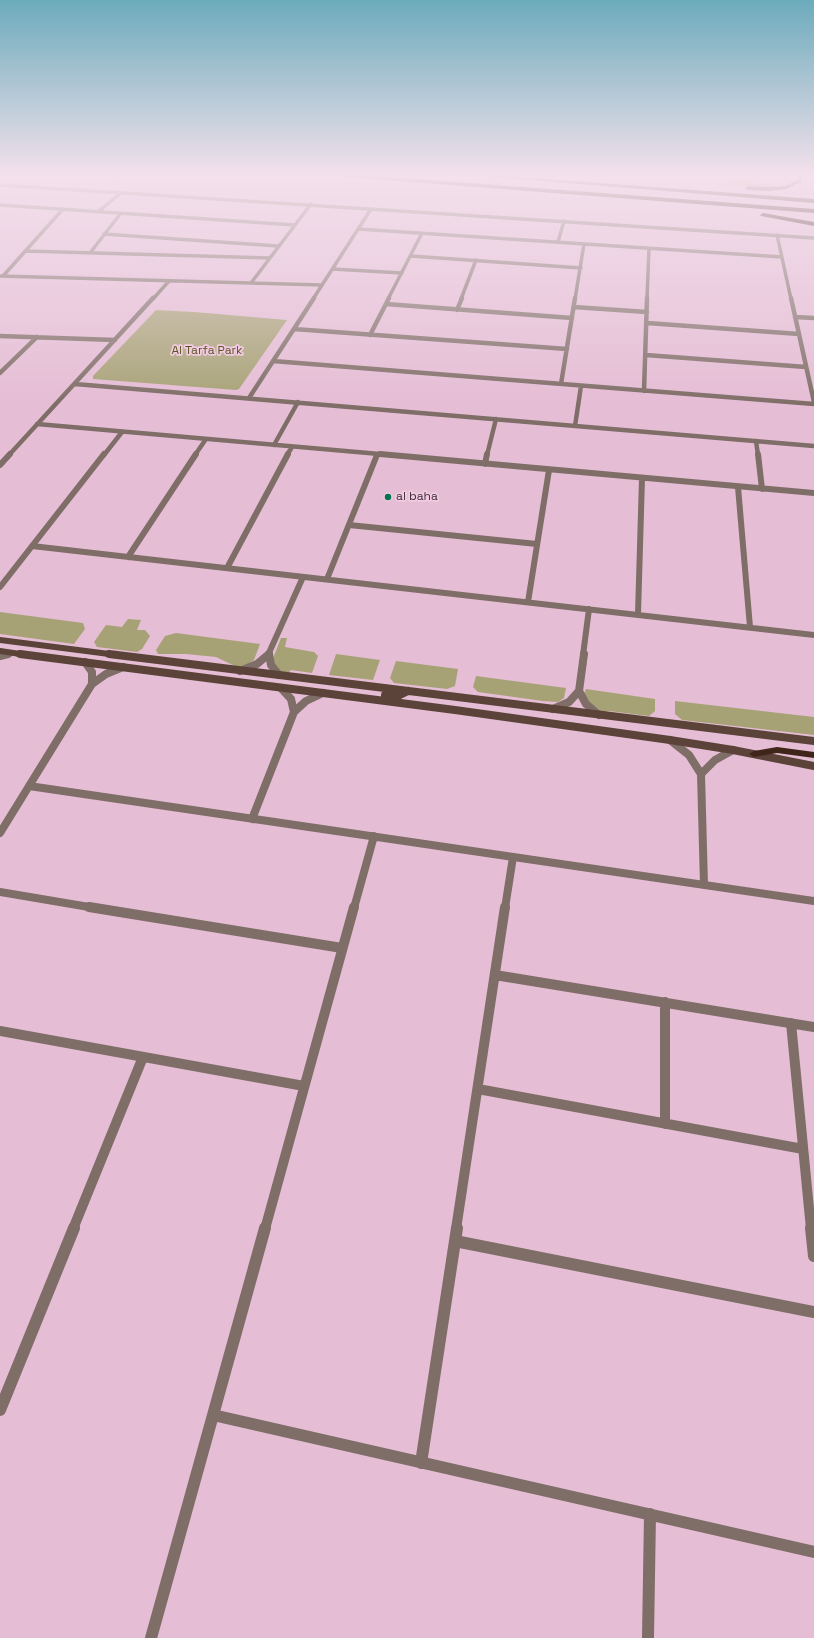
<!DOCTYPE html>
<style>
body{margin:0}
canvas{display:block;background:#e5bdd5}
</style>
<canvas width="814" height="1638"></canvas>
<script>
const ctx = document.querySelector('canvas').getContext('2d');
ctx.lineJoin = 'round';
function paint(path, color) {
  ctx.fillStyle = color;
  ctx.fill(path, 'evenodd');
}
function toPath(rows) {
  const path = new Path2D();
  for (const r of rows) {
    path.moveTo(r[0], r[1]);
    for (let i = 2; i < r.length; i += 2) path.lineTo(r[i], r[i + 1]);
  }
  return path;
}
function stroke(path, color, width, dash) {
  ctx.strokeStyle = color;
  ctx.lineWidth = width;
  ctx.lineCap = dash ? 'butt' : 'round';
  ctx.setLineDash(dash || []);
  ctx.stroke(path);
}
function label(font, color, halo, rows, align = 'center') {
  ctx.font = font + ' "Space Grotesk",sans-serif';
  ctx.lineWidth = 3.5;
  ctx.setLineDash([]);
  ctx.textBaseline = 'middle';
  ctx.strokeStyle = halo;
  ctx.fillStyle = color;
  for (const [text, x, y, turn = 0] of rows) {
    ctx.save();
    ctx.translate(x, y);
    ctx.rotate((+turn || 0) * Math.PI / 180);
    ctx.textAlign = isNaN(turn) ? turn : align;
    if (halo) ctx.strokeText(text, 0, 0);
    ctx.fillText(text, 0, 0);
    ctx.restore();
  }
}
const built = toPath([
 [83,175,126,175,118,182,77,179]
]);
const green = toPath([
 [739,181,762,183,780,187,769,188,749,183,766,188,735,185,713,185,736,182,734,182,706,185],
 [156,310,194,312,287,320,239,389,236,390,93,379,93,376],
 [0,612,83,623,85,629,74,644,0,634],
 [128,619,141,620,137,630,145,630,150,636,142,649,137,652,97,647,94,642,106,625,122,627],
 [176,633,260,644,254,660,246,665,237,667,216,657,186,654,158,654,156,650,165,636],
 [281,638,287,638,285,647,314,652,318,656,312,673,291,670,288,673,281,673,272,661],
 [336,654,380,660,373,680,329,675],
 [396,661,458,669,455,686,447,689,394,683,390,678],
 [476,676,566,688,564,698,558,702,543,701,478,692,473,687],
 [586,689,655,699,655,711,649,716,609,711,601,713,590,708,583,696],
 [675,701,814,717,814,735,682,720,675,714]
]);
const minorFar5 = toPath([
 [0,185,814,238],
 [0,205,295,225],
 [98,212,122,192],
 [358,229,782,257],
 [104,234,278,246],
 [777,235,791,299],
 [558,242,564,221],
 [26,251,270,258],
 [90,253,121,213],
 [411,256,581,268],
 [332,269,402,273],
 [0,276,322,285],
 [3,276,63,209],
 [251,283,311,204],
 [153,299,169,281],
 [313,299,371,209],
 [388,299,422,233],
 [461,299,476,260],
 [575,299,584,244],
 [647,299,649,248]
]);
const minorFar4 = toPath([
 [791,298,814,402],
 [386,304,572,318],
 [574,307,647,312],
 [457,310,462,298],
 [795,317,814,318],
 [647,323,799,334],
 [294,329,567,349],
 [370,335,389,298],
 [0,336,115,340],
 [646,355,806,367],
 [273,361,814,404],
 [0,373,37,337],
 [75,384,814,446],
 [561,384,575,298],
 [644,391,647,298],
 [249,398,314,298],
 [37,424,391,455],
 [575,426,581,386],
 [756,441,758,455],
 [274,445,298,402],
 [9,455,153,298],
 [104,455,122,432],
 [195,455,206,439],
 [287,455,292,447],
 [487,455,496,419]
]);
const minorFar3 = toPath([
 [380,454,814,493],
 [758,454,762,489],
 [485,464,487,454],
 [0,465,10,454],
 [738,487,750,627],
 [349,525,537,544],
 [32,546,814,635],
 [128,557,196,454],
 [227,568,288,454],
 [327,579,377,455],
 [0,587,104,454],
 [528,602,549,470],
 [638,614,642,478],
 [5,655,10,653],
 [268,655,303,577],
 [583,655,589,609]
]);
const minorFar2 = toPath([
 [269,654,271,665,279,675],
 [584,654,579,691,586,704,599,715],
 [0,656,8,654],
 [85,662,92,672,92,684],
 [240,671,257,664,269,654],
 [281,688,291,699,294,712],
 [553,709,569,702,579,691],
 [670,740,689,755,701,774,704,885],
 [701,774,715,760,733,750],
 [29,786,814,901],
 [252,819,294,712,306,701,323,693],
 [0,833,92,684,106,674,123,667],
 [0,892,95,908],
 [354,908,374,836],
 [505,908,513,857]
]);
const minorFar1 = toPath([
 [89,907,342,948],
 [495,975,814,1027],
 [665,1002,665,1124],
 [791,1023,811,1229],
 [0,1031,304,1086],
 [478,1089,803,1149],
 [73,1229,143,1057],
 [265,1229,354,907],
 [456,1229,505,907]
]);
const minor = toPath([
 [811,1228,814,1256],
 [455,1241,814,1312],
 [0,1410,74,1228],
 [213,1415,814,1552],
 [421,1463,457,1228],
 [151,1638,265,1228],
 [648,1638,650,1514]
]);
const tertiary = toPath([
 [547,175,555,177]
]);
const secondaryFar1 = toPath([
 [0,640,117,655],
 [0,651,27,655]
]);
const secondary = toPath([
 [20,654,455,710,670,740,733,750,814,766],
 [109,654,814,741],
 [385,695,398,696,408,691]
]);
const primary = toPath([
 [777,747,814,752,814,758,777,753,754,757,749,754,754,751,777,747]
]);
const motorway = toPath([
 [319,175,364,175,814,209,814,213,319,175],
 [468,175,493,175,814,199,814,203,468,175],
 [797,175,802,175,801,182,786,189,769,191,748,190,745,188,748,186,769,187,785,186,797,180,797,175],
 [763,213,814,222,814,226,761,216,760,215,763,213]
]);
const markers = [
 [388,497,4,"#02734d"]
];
const farParknames = [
 ["Al Tarfa Park",207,351]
];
const farPoinames = [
 ["al baha",396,497]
];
paint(built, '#dcaeca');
paint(green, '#a7a276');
stroke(minorFar5, '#7f6e67', 3.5);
stroke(minorFar4, '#7f6e67', 4.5);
stroke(minorFar3, '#7f6e67', 6);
stroke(minorFar2, '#7f6e67', 8);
stroke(minorFar1, '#7f6e67', 10);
stroke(minor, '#7f6e67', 12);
stroke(tertiary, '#7f6e67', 3.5);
stroke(secondaryFar1, '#5b4339', 6);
stroke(secondary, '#5b4339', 8);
paint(primary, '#40251a');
paint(motorway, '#290b02');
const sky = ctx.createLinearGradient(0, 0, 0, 405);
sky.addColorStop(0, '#6cabbc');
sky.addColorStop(0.43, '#f3e1ec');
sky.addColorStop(1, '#f3e1ec00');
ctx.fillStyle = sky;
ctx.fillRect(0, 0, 814, 405);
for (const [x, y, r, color] of markers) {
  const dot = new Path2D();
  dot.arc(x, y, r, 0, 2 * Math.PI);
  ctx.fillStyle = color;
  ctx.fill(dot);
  stroke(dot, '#f2cae2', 1.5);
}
label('12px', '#5c551f', '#f2cae2', farParknames);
label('12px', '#3e2f38', '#f2cae2', farPoinames, 'left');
</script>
